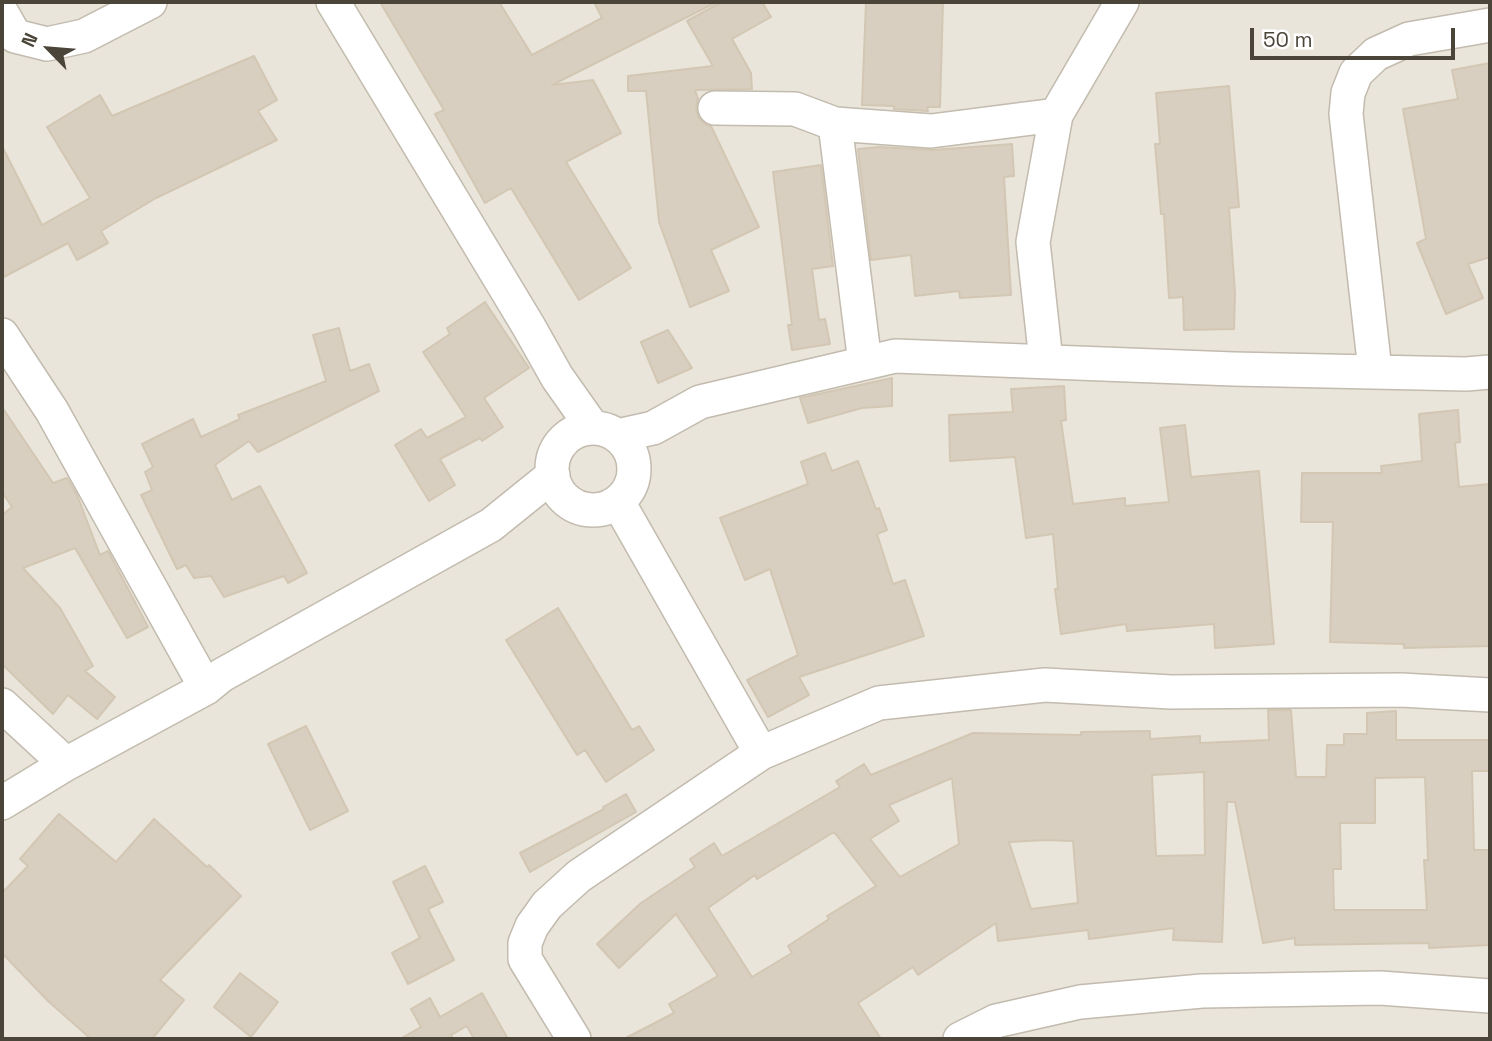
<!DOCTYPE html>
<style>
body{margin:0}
#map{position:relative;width:1492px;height:1041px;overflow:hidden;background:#f6f3ec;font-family:"Space Grotesk",sans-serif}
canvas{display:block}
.frame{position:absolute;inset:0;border:4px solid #4b4439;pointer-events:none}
.north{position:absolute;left:14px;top:14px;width:70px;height:70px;-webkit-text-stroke:5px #fff;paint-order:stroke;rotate:295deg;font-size:19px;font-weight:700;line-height:28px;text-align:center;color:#4b4439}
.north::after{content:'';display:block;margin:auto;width:24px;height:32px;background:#4b4439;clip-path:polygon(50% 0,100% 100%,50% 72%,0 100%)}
.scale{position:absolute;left:1250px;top:28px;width:205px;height:32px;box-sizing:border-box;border:4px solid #4b4439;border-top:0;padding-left:9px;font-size:21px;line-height:24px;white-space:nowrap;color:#4b4439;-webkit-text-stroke:5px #fff;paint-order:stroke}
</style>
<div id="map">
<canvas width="1492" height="1041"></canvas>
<div class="frame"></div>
<div class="north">N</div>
<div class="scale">50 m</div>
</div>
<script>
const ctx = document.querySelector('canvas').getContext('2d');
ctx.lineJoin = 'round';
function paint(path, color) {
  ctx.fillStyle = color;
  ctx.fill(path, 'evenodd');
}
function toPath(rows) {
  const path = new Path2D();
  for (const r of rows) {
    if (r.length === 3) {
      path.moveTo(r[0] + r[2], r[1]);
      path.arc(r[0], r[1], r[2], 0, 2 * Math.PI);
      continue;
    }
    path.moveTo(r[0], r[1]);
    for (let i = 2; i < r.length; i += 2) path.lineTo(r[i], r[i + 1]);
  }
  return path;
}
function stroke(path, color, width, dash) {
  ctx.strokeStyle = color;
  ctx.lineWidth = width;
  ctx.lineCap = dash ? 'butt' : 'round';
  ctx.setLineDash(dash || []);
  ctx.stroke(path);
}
const residential = toPath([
 [2,2,1490,2,1490,1039,2,1039]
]);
const building = toPath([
 [380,2,499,2,532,55,602,18,594,2,717,2,552,85,593,80,621,133,566,162,631,268,579,300,511,188,485,203,435,114,444,110,380,2],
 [722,2,762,2,771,17,732,39,751,73,752,89,695,90,698,99,696,107,698,117,705,124,711,126,759,227,711,250,729,291,690,307,659,222,646,91,628,91,628,76,713,66,687,21,722,2],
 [866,2,943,2,940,107,927,107,928,111,894,109,894,106,862,105,866,2],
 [254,56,277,100,258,111,277,140,156,198,101,231,108,243,77,260,68,243,2,278,2,146,42,225,90,198,47,127,100,95,112,116,254,56],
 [1490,63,1490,257,1468,264,1483,298,1446,314,1417,243,1426,239,1403,109,1458,99,1452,70,1490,63],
 [1229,86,1239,207,1229,208,1235,293,1234,329,1184,330,1183,297,1169,298,1164,214,1161,214,1155,144,1160,144,1156,93,1229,86],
 [1012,144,1014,176,1004,177,1011,295,960,298,959,291,915,296,911,255,871,260,858,149,879,147,933,150,1012,144],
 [821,165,833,266,812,269,819,320,825,319,830,344,792,350,788,325,792,325,773,172,821,165],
 [485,302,529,368,484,398,503,427,482,441,480,438,440,459,455,485,429,501,395,445,421,429,427,438,466,417,423,352,450,334,447,328,485,302],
 [339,328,350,371,369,364,379,391,258,452,249,441,215,465,232,500,260,486,307,573,288,583,284,576,224,597,211,576,194,578,186,565,177,569,141,495,152,490,145,472,153,467,142,444,193,419,201,437,240,419,238,415,326,381,313,335,339,328],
 [668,330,692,368,658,383,641,342,668,330],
 [892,378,892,406,862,408,808,423,800,398,892,378],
 [1064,386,1066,420,1061,421,1073,504,1125,498,1125,506,1169,502,1160,428,1185,425,1191,477,1259,471,1274,644,1215,648,1214,624,1127,631,1126,624,1061,634,1055,589,1058,589,1053,534,1026,538,1015,457,950,461,949,415,1013,412,1011,389,1064,386],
 [2,407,53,483,67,478,77,495,100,555,108,551,148,627,127,638,75,548,23,568,60,608,93,666,85,671,115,697,97,719,68,695,53,714,2,664,2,515,12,507,2,492,2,407],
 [1458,410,1460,442,1455,443,1459,487,1490,484,1490,646,1404,648,1404,644,1330,642,1333,522,1301,522,1302,473,1382,473,1381,466,1422,461,1419,414,1458,410],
 [825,453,832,471,858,461,876,509,879,508,887,530,877,534,893,584,905,580,924,636,799,677,809,695,768,717,747,680,798,655,770,569,745,580,720,518,808,484,801,462,825,453],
 [558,608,632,730,639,726,654,750,606,782,585,750,577,755,506,640,558,608],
 [1268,710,1291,710,1296,777,1326,777,1327,745,1344,745,1344,734,1367,734,1367,713,1396,711,1396,740,1490,740,1490,771,1472,771,1474,850,1490,850,1490,945,1429,948,1429,943,1295,945,1295,938,1263,943,1235,802,1227,802,1222,942,1173,940,1174,928,1089,939,1088,930,998,941,996,923,918,975,913,967,858,1003,881,1039,624,1039,674,1013,669,1004,718,976,676,914,619,968,597,944,641,903,695,867,690,859,714,843,722,856,840,787,836,781,864,764,871,775,973,733,1081,735,1081,732,1150,731,1150,739,1200,736,1200,743,1269,740,1268,710],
 [1204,772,1205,855,1156,856,1152,775,1204,772],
 [1425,777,1428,860,1424,860,1427,910,1334,910,1333,869,1341,869,1340,823,1375,823,1375,778,1425,777],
 [952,778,959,844,900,877,870,839,899,821,889,805,952,778],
 [834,832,876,886,827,916,829,919,788,946,792,953,752,977,708,908,755,875,757,879,834,832],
 [1045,840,1073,841,1078,903,1031,909,1009,842,1045,840],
 [306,726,348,811,310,830,268,744,306,726],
 [626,794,636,812,530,872,520,853,604,809,603,807,626,794],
 [59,814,116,862,154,819,207,867,209,865,241,896,160,980,184,1000,152,1039,91,1039,48,1001,2,953,2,893,28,866,20,859,59,814],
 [425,866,443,902,428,909,454,960,408,984,392,953,420,938,393,882,425,866],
 [240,973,278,1002,251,1037,214,1007,240,973],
 [482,993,508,1039,474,1039,467,1026,451,1035,453,1039,400,1039,421,1027,411,1009,430,998,440,1017,482,993]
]);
const minor = toPath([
 [333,2,529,327,557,377,593,428],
 [2,13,15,36,47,44,84,36,150,2],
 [715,108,795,109,835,124,931,131,1056,115],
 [835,124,865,363],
 [2,335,52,411,206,688],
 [1046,361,1033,242,1056,115,1122,2],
 [1375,370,1346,114,1348,93,1356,73,1376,54,1409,39,1490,25],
 [593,469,41],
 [617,436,653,428,700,402,895,356,1233,369,1466,374,1490,372],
 [618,502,761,753],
 [2,705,66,764],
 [2,803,66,764,206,688,222,675,491,525,553,475],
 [574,1039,525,959,525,943,532,926,547,905,579,876,761,753,879,703,1045,685,1171,692,1401,690,1490,695],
 [960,1039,996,1021,1080,1002,1202,991,1380,988,1490,996]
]);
paint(residential, '#eae5da');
paint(building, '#d8cfc1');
stroke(building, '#d3c7b4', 2);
stroke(minor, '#c2bbae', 36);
stroke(minor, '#fff', 33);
</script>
